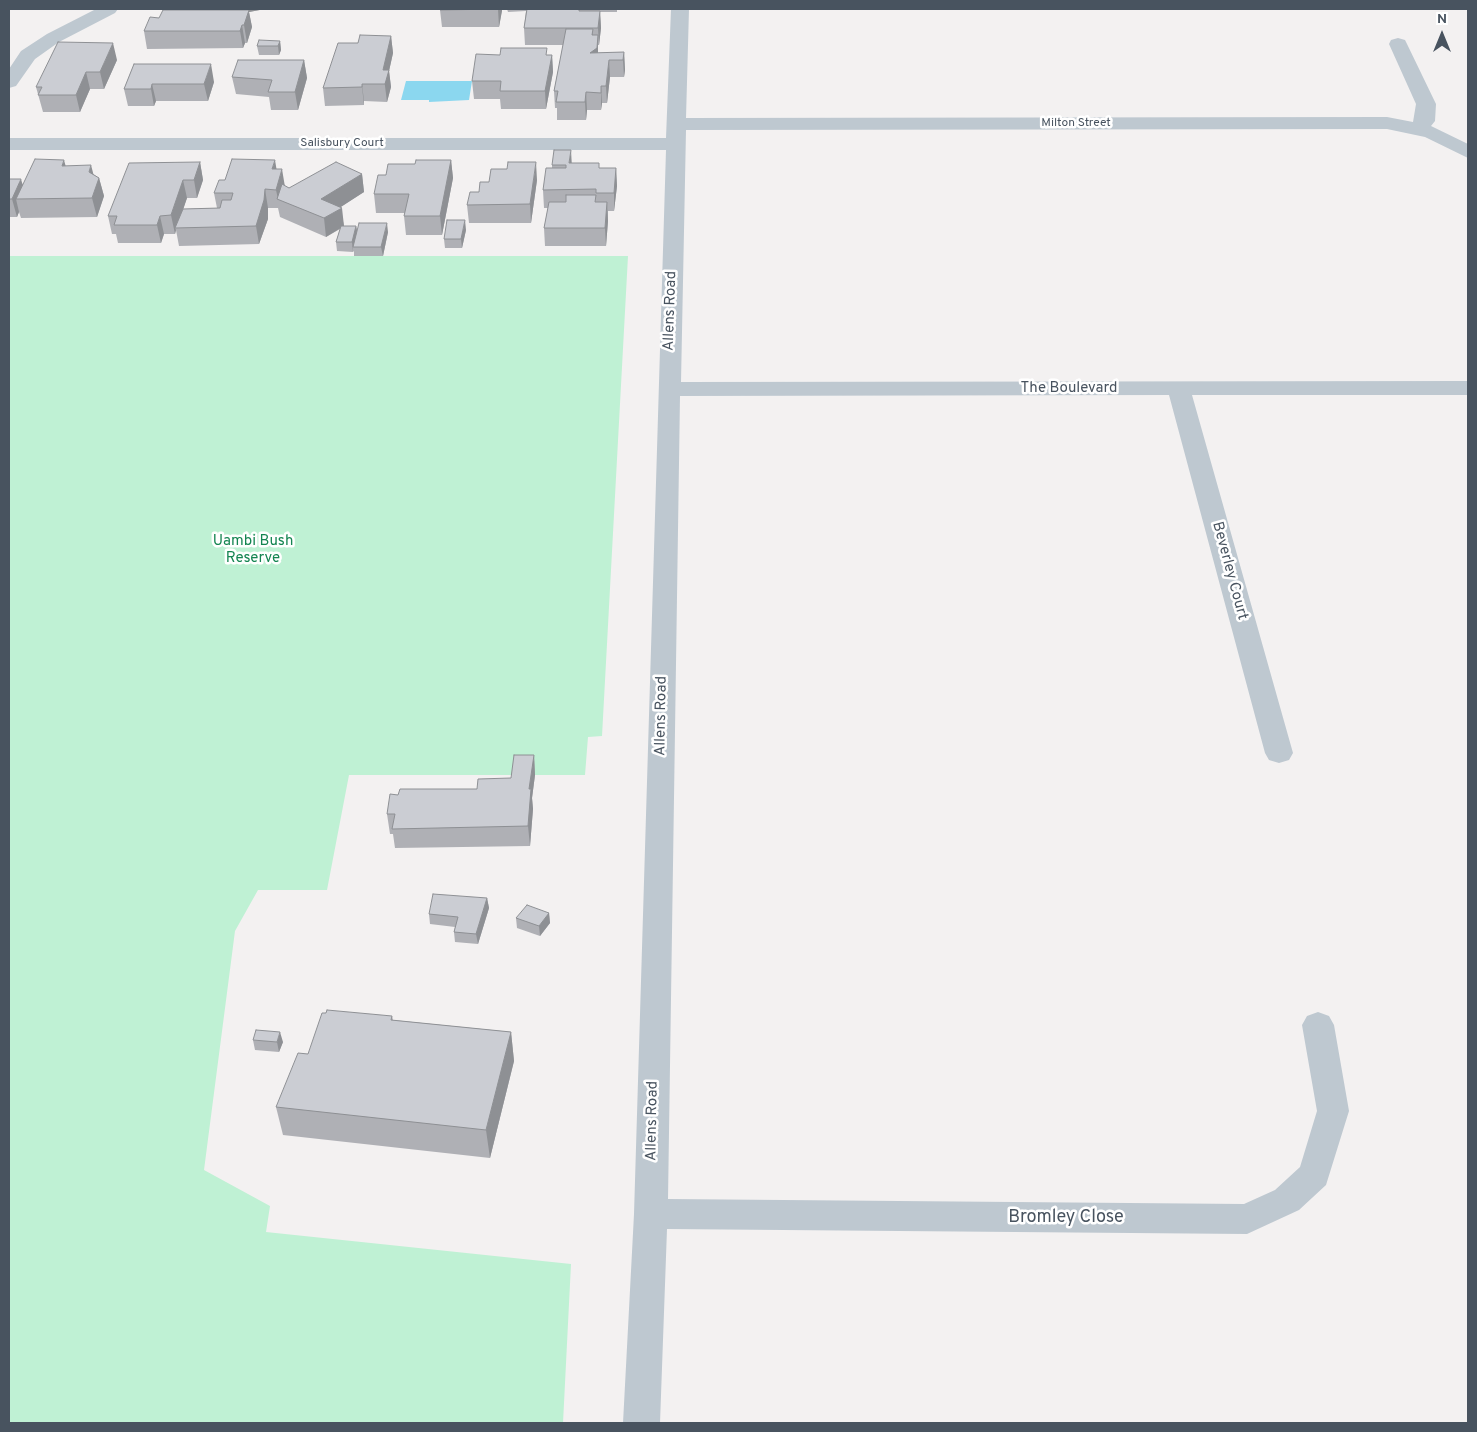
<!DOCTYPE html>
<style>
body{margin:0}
#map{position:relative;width:1477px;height:1432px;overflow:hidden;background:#f3f1f1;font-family:Overpass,sans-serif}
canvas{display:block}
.frame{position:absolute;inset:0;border:10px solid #48535f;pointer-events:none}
.north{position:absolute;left:1417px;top:10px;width:50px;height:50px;-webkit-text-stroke:4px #fff;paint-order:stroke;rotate:0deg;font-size:14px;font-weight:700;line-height:20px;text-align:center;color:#48535f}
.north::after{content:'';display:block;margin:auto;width:18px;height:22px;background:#48535f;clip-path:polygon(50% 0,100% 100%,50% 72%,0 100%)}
</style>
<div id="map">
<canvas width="1477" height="1432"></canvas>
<div class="frame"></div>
<div class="north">N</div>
</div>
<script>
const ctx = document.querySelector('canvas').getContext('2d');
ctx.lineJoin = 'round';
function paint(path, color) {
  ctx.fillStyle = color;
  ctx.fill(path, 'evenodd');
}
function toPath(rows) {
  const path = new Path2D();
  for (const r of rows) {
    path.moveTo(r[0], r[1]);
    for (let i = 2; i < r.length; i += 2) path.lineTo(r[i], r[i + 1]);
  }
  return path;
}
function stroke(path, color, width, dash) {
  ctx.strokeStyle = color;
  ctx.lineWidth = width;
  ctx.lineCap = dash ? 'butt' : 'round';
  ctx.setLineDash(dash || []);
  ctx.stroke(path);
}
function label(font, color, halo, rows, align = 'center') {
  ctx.font = font + ' Overpass,sans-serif';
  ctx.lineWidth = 5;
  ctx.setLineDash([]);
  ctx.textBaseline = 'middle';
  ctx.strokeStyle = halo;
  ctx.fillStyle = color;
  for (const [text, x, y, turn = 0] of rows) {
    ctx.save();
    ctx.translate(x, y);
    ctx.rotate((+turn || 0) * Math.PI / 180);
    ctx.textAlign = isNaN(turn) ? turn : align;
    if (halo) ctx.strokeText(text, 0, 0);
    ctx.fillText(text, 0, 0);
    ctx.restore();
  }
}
const green = toPath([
 [9,256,628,256,602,736,588,737,585,775,349,775,327,890,258,890,235,931,204,1170,270,1206,266,1232,571,1264,563,1423,9,1423]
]);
const water = toPath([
 [406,81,472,81,469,100,429,102,429,100,401,100]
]);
const minor = toPath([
 [96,9,118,9,115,13,59,42,35,59,16,86,9,88,9,69,21,51,47,34,96,9],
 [671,9,689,9,686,118,1387,117,1413,122,1416,104,1389,44,1391,40,1398,38,1405,40,1407,44,1436,104,1435,121,1431,126,1468,144,1468,158,1425,137,1387,129,686,130,681,382,1468,381,1468,395,1192,395,1293,753,1289,760,1279,763,1269,760,1265,753,1169,395,680,396,668,1199,1244,1204,1275,1190,1300,1167,1317,1111,1302,1025,1307,1016,1318,1012,1329,1016,1334,1025,1349,1111,1326,1185,1299,1210,1247,1234,667,1229,660,1423,623,1423,634,1214,666,150,9,150,9,138,666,138,671,9]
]);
const wall = toPath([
 [236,9,265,9,249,12,252,27,247,43,245,43,243,48,147,49,144,31,159,18,237,10],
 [502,9,499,27,442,27,440,10],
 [507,9,617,9,617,12,600,12,601,28,599,45,598,45,598,53,624,52,625,70,624,77,610,77,607,103,602,103,601,110,587,110,586,120,557,120,557,108,555,108,554,91,563,45,525,45,524,28,526,11,508,12],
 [391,36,393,53,389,71,391,87,387,102,364,101,364,105,325,106,323,88,358,43],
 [280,41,281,50,279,55,259,55,257,46],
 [500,55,552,55,553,72,546,109,501,109,500,99,474,99,472,81],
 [117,60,104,89,90,89,80,112,43,112,36,87],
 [304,60,307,78,298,110,271,110,269,97,236,94,232,77],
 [134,64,214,82,208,101,156,101,154,106,128,106,124,89],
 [451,160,453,178,442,235,406,235,404,216,405,213,376,213,374,194,386,175,415,164],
 [200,162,203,180,197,198,187,198,183,209,217,208,214,193,225,180,277,169,285,186,289,188,362,174,364,192,340,207,344,226,356,226,357,230,388,232,383,256,354,256,354,251,353,252,337,251,336,242,340,229,326,237,280,217,278,208,268,208,268,219,259,244,179,246,176,230,175,234,164,234,161,243,118,243,116,234,112,234,108,216],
 [572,163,599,168,616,168,617,186,614,211,608,211,608,221,606,246,545,246,544,228,548,208,544,208,543,190,552,168,552,165],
 [66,166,93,174,99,178,104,196,97,217,21,218,19,212,17,217,9,217,9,179,23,184],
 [537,180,531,223,469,223,467,205,479,192],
 [466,230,462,248,445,248,444,239],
 [534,755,535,775,532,798,533,809,530,846,395,848,393,834,390,834,387,814,398,795,477,789,511,778],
 [487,898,489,908,478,944,455,942,454,932,455,927,430,924,429,914],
 [549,913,550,923,540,936,517,928,516,918],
 [392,1016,393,1020,511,1032,514,1061,490,1158,283,1135,276,1107,308,1054],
 [253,1040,283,1042,279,1052,255,1050]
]);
const shadedWall = toPath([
 [239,9,265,9,249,12,252,27,247,43,244,25,240,14],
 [498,9,502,9,502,11,499,27],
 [600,11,601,28,599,45,598,28],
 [242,25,245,43,243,48,240,31],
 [593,29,593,46,598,35,598,52,597,65,590,53],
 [391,36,393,53,389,71,391,87,387,102,383,70],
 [280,41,281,50,279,55,278,46],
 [113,43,117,60,104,89,100,72],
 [624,52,625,70,624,77,623,60],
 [552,55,553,72,546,109,545,91],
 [304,60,307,78,298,110,295,92],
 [609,60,610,77,607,103,606,86],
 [211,64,214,82,208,101,204,84],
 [86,72,90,89,80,112,76,95],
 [152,84,156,101,154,106,151,89],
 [362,84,364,101,364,105,362,87],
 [601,86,602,103,601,110],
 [586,92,587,110,586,120,585,102],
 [571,150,572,168,569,163],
 [64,160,69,178,62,166],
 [275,160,278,178,272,169],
 [451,160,453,178,442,235,440,216],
 [200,162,203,180,197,198,194,180],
 [536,162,537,180,531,223,530,204],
 [91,165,96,184,89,172],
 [616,168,617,186,614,211,614,193],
 [282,169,285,187,278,199,276,190],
 [362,174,364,192,324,218,321,199],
 [99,178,104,196,97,217,92,198],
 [21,179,26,197,16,199,19,212,17,217,12,199],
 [183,180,187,198,177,228,175,228,176,230,175,234,171,215],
 [265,189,268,208,268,219,259,244,256,226],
 [607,202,608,221,606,246,605,228],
 [342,208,344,226,326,237,324,218],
 [160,216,164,234,161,243,157,225],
 [465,220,466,230,462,248,461,239],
 [387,223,388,232,383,256,381,247],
 [356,226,358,235,353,247,353,252,352,242],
 [534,755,535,775,532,798,533,809,530,846,528,826,529,789],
 [487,898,489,908,478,944,476,934],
 [549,913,550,923,540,936,539,926],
 [280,1032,283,1042,279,1052,277,1042],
 [511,1032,514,1061,490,1158,486,1130]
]);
const building = toPath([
 [440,9,498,9,440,10,440,9],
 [527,9,579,9,579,11,600,11,598,28,524,28,527,9],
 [163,10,249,10,244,25,242,25,240,31,144,31,150,17,159,18,163,10],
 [566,29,593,29,592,35,598,35,597,48,590,53,624,52,623,60,609,60,606,86,601,86,601,93,586,92,585,102,556,102,558,91,554,91,566,29],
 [360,35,391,36,383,70,389,70,385,84,362,84,362,87,323,88,338,43,358,43,360,35],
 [259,40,280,41,278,46,257,46,259,40],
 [58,42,113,43,100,72,86,72,76,95,38,95,42,87,36,87,58,42],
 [501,48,547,48,546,55,552,55,545,91,500,91,501,81,472,81,476,54,500,55,501,48],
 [238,60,304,60,295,92,268,92,272,80,232,77,238,60],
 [134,64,211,64,204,84,152,84,151,89,124,89,134,64],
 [554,150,571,150,569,163,599,163,599,168,616,168,614,193,596,193,596,189,543,190,546,168,566,168,566,165,552,165,554,150],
 [35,159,64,160,62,166,91,165,89,172,99,178,92,198,16,199,35,159],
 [232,159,275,160,272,169,282,169,276,190,265,189,264,200,256,226,175,228,183,209,220,208,222,200,231,200,233,193,214,193,219,180,225,180,232,159],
 [416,160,451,160,440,216,404,216,409,194,374,194,378,175,386,175,388,164,415,164,416,160],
 [200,162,194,180,183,180,171,215,160,216,157,225,114,225,117,216,108,216,129,163,200,162],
 [336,162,362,174,321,199,342,208,324,218,277,199,282,184,289,188,336,162],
 [508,162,536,162,530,204,467,205,470,192,479,192,480,182,489,182,491,169,507,169,508,162],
 [9,179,21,179,12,199,9,199,9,179],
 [566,195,596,195,595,202,607,202,605,228,544,228,549,202,566,202,566,195],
 [447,220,465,220,461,239,444,239,447,220],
 [359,223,387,223,381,247,353,247,359,223],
 [341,226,356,226,352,242,336,242,341,226],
 [514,755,534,755,529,789,531,789,528,826,392,829,395,814,387,814,390,794,398,795,400,789,477,789,478,779,511,778,514,755],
 [433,894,487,898,476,934,454,932,458,917,429,914,433,894],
 [527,905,549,913,539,926,516,918,527,905],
 [327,1010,392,1016,391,1020,511,1032,486,1130,276,1107,298,1053,308,1054,322,1013,326,1013,327,1010],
 [256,1030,280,1032,277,1042,253,1040,256,1030]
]);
const farStreetnames = [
 ["Milton Street",1076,124],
 ["Salisbury Court",342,144]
];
const streetNames = [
 ["Allens Road",671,311,-88],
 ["The Boulevard",1069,389],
 ["Beverley Court",1229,571,75],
 ["Allens Road",662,716,-89],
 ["Allens Road",653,1121,-89]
];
const parkNames = [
 ["Uambi Bush",253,542],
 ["Reserve",253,559]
];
const nearStreetnames = [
 ["Bromley Close",1066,1218]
];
paint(green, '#bff1d4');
paint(water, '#8bd7ef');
paint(minor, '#bec8d0');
paint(wall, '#afb0b5');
paint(shadedWall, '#8e9094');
paint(building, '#cbcdd3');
stroke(building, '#8e9094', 1);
label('12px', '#48535f', '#fff', farStreetnames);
label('15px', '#48535f', '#fff', streetNames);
label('15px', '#148551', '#fff', parkNames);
label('18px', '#48535f', '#fff', nearStreetnames);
</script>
